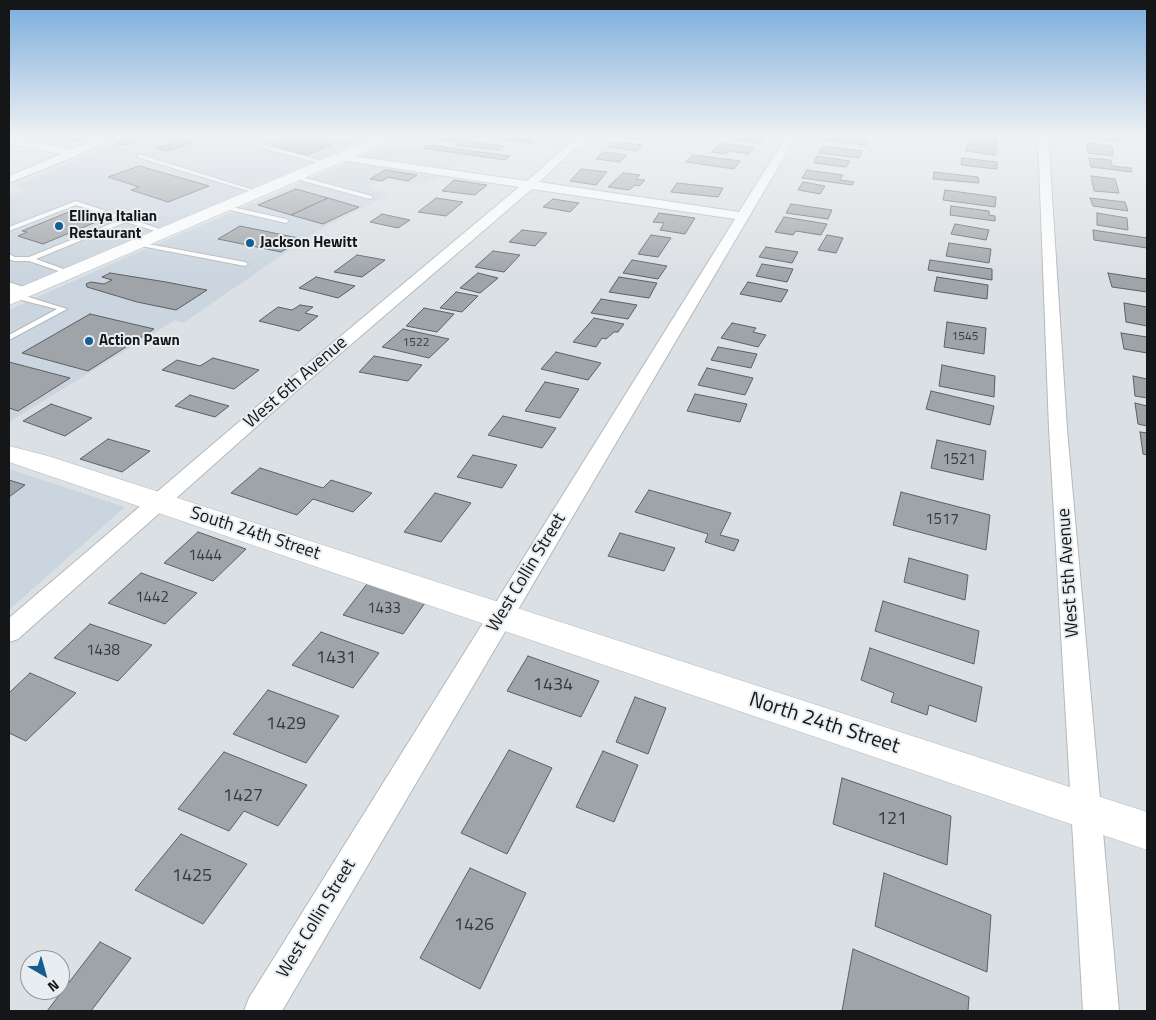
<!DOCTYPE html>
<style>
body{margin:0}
#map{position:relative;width:1156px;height:1020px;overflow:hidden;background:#dbe0e4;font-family:"Titillium Web",sans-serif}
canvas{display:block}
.frame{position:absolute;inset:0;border:10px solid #141617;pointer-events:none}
.north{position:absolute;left:20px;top:950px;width:50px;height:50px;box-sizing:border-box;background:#e8edf1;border:1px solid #93979a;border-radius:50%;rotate:142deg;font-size:14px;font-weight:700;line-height:20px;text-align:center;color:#141617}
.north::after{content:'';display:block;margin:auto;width:18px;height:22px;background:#155c90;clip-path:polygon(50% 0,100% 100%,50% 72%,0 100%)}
</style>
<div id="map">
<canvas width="1156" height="1020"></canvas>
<div class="frame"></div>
<div class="north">N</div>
</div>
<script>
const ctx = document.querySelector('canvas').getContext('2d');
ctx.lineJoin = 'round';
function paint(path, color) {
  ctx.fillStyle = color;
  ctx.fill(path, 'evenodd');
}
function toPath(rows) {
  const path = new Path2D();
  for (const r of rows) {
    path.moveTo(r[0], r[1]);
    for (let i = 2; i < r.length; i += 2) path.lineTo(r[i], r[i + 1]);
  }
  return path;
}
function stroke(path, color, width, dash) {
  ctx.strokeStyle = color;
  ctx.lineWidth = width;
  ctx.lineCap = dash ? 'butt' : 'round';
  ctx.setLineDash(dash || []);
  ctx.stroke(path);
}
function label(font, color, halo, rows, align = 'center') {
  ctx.font = font + ' "Titillium Web",sans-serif';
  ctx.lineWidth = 4;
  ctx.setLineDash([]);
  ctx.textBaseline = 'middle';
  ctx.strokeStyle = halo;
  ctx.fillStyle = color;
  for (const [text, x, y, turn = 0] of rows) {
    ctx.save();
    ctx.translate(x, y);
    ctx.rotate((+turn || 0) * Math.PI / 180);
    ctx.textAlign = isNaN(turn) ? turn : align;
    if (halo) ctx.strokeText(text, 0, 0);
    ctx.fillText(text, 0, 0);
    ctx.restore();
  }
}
const built = toPath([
 [136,135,379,135,9,292,9,196,24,190,14,186],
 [391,144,467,155,442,175,421,185,388,180,368,186,388,195,316,232,183,323,175,320,9,422,9,310,125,258],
 [9,469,125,507,9,610]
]);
const building = toPath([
 [68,135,83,135,90,136,77,141,59,138,68,135],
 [137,135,147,135,125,145,117,144,137,135],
 [470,135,498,135,535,140,531,143,470,135],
 [624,135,648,135,643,140,621,137,624,135],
 [733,135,747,135,764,137,760,143,730,139,733,135],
 [825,135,837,135,868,138,866,145,823,140,825,135],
 [970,135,997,138,996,146,968,142,970,135],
 [1085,135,1116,135,1118,142,1086,138,1085,135],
 [441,136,469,139,464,143,436,139,441,136],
 [291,138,307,142,313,139,333,144,307,155,271,146,291,138],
 [181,140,192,143,167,151,156,148,181,140],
 [467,140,478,142,477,143,503,146,498,150,455,145,467,140],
 [621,142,642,145,637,151,608,147,613,143,620,144,621,142],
 [721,143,754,148,749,154,729,151,726,154,712,152,721,143],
 [1087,143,1112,146,1113,156,1088,153,1087,143],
 [968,144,997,148,995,155,966,151,968,144],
 [428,145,510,156,505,160,423,148,428,145],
 [823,146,862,151,859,158,819,153,823,146],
 [603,152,627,155,620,162,596,159,603,152],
 [693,155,740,161,734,169,686,162,693,155],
 [817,156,850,161,846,167,814,163,817,156],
 [962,158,997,162,997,169,961,165,962,158],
 [1089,158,1111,160,1112,166,1131,168,1132,172,1091,167,1089,158],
 [139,166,171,175,209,186,168,202,131,190,139,187,108,177,139,166],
 [581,169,607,172,596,185,570,181,581,169],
 [385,170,417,175,408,181,388,177,382,181,370,179,385,170],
 [807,170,843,175,840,180,854,182,852,185,802,178,807,170],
 [934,172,978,177,979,183,933,179,934,172],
 [623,173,640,175,636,179,645,180,639,186,635,185,629,190,608,187,623,173],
 [1091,176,1115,179,1119,193,1094,191,1091,176],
 [454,180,487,185,475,195,442,191,454,180],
 [803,182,825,186,820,194,798,190,803,182],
 [677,183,723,188,718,197,671,192,677,183],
 [296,189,328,198,291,215,258,205,296,189],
 [945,190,996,197,995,207,943,200,945,190],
 [328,198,359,207,323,224,291,215,328,198],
 [436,198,463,202,446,216,418,212,436,198],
 [1090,198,1125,202,1128,211,1093,206,1090,198],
 [553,199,579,203,570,212,543,207,553,199],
 [791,204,832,210,828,219,786,213,791,204],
 [951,206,989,211,989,215,995,216,995,221,950,215,951,206],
 [71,211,77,213,72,215,96,222,43,244,18,236,27,232,22,231,71,211],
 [659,213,695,218,685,234,660,230,664,223,653,222,659,213],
 [1097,213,1127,218,1128,230,1097,225,1097,213],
 [382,214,410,220,398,228,370,222,382,214],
 [784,217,827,224,821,235,796,231,793,235,775,232,784,217],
 [955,224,989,230,986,240,951,234,955,224],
 [240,226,303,239,281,252,218,239,240,226],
 [522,230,547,233,535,246,509,242,522,230],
 [1093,230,1147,238,1147,248,1094,240,1093,230],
 [651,235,671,238,658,257,638,254,651,235],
 [827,235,843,238,836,253,818,250,827,235],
 [949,243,991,249,989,263,946,256,949,243],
 [766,247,798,252,792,263,759,257,766,247],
 [493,251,520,255,504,272,475,267,493,251],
 [357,255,385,260,362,277,334,272,357,255],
 [632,260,667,266,658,279,623,273,632,260],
 [930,260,992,269,992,280,928,270,930,260],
 [762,264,793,269,787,282,756,276,762,264],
 [110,273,166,282,207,290,176,310,137,302,87,287,86,284,91,282,104,284,112,280,102,277,110,273],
 [478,273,498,278,480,293,460,288,478,273],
 [1108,273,1147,279,1147,292,1112,287,1108,273],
 [316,277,355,286,338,298,299,288,316,277],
 [619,277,657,283,649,298,609,292,619,277],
 [937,277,988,285,987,299,934,291,937,277],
 [748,282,788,290,781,302,740,294,748,282],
 [456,292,478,296,462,312,440,308,456,292],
 [601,299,637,305,628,319,591,313,601,299],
 [1124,303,1147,307,1147,326,1126,322,1124,303],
 [300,305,313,307,305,313,318,316,299,331,259,321,278,307,292,310,300,305],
 [424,308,454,314,437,332,406,326,424,308],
 [90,314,154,329,88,371,22,353,90,314],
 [594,318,624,324,618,332,614,332,606,339,602,338,596,347,573,342,594,318],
 [947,322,986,328,984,354,944,347,947,322],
 [732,323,756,328,753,332,766,335,758,347,721,338,732,323],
 [403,329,449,339,429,358,382,347,403,329],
 [1121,333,1147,337,1147,353,1124,349,1121,333],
 [718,347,757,354,751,368,711,360,718,347],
 [556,352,601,363,588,380,541,369,556,352],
 [374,356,422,365,408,381,359,372,374,356],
 [213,358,259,370,234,389,162,370,177,360,200,366,213,358],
 [9,362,70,378,18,411,9,408,9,362],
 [942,365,995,376,994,397,939,386,942,365],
 [707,368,753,378,745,395,698,385,707,368],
 [1133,376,1147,379,1147,398,1135,396,1133,376],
 [545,382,579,389,560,418,525,411,545,382],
 [931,391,994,406,990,425,926,409,931,391],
 [695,394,747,404,740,422,687,411,695,394],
 [190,395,229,406,215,417,175,406,190,395],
 [1135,403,1147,406,1147,426,1138,424,1135,403],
 [51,404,92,418,65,436,23,421,51,404],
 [503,416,556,428,542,448,488,435,503,416],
 [1140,432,1147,433,1147,455,1143,454,1140,432],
 [108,439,150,451,122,472,80,459,108,439],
 [937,440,986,451,983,480,931,468,937,440],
 [473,455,517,465,502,488,457,477,473,455],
 [260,468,323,488,331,480,372,493,353,512,313,499,297,515,231,493,260,468],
 [9,480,25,485,9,497,9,480],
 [649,490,731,513,720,535,739,540,734,551,705,542,708,534,635,512,649,490],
 [901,492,990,515,986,550,893,525,901,492],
 [435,493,471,503,441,542,404,532,435,493],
 [198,532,246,549,213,581,164,563,198,532],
 [620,533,675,548,664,571,608,556,620,533],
 [909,558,968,575,965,600,904,582,909,558],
 [141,573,197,593,165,624,108,603,141,573],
 [367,584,425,603,403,634,343,615,367,584],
 [883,601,979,631,974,664,875,631,883,601],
 [90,624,152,645,118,681,54,658,90,624],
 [321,632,379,653,353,688,292,665,321,632],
 [870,648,982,687,976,722,929,705,927,715,891,702,894,693,861,680,870,648],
 [528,656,599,681,581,717,507,691,528,656],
 [30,673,76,693,26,741,9,733,9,693,30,673],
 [268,690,339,716,306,763,233,734,268,690],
 [635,697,666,708,648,754,616,742,635,697],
 [509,750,552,768,507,854,461,833,509,750],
 [603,751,638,765,614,822,576,807,603,751],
 [224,752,307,785,278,826,244,811,229,831,178,809,224,752],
 [842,778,951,816,947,865,833,824,842,778],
 [181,834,247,864,203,924,135,890,181,834],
 [470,868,526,893,480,989,420,958,470,868],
 [884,873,991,915,987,972,875,926,884,873],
 [100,942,131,958,91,1011,47,1011,100,942],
 [853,949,969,997,968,1011,842,1011,853,949]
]);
const lane = toPath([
 [270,135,276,135,265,140,261,144,329,163,326,165,256,146,261,138,270,135],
 [329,135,336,135,374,144,371,146,329,135],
 [137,155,141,155,260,192,255,193,137,157,137,155],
 [294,175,372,196,373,197,370,199,292,178,292,176,294,175],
 [76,201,166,231,167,232,164,234,126,222,36,259,72,272,72,274,70,275,29,261,14,261,9,259,9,254,15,257,29,257,120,220,76,205,9,231,9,227,76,201],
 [223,205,286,219,289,221,286,223,221,208,221,206,223,205],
 [138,242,245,262,248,264,245,266,136,245,136,243,138,242],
 [13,294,19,294,67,309,9,340,9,335,57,309,13,298,13,294]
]);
const street = toPath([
 [106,135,119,135,78,155,9,183,9,176,61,154,9,144,9,138,71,149,106,135],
 [579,135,590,135,539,182,739,212,787,135,797,135,282,1011,244,1011,249,998,735,219,532,189,292,395,18,639,9,642,9,618,280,387,519,187,340,160,336,159,334,157,336,155,340,154,527,181,579,135],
 [1038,135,1048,135,1067,429,1119,1011,1083,1011,1049,429,1038,135],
 [9,282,29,289,32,292,29,295,24,297,9,291,9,282]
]);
const secondary = toPath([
 [9,446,48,456,1147,812,1147,850,9,462,9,446]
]);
const primary = toPath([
 [381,135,399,135,397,138,9,305,9,292,381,135]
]);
const markers = [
 [59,226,5,"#155c90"],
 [250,243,5,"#155c90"],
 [89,341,5,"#155c90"]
];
const farNumbernames = [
 ["1545",965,337],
 ["1522",416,343]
];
const farPoinames = [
 ["Ellinya Italian",69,217],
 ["Restaurant",69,234],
 ["Jackson Hewitt",260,243],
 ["Action Pawn",99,341]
];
const numberNames = [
 ["1521",959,460],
 ["1517",942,520],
 ["1444",205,556],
 ["1442",152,598],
 ["1433",384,609],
 ["1438",103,651]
];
const streetNames = [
 ["West 6th Avenue",296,383,-41],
 ["South 24th Street",255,534,18],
 ["West Collin Street",527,573,-59],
 ["West 5th Avenue",1069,573,-94],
 ["West Collin Street",317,919,-59]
];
const nearNumbernames = [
 ["1431",336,659],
 ["1434",553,686],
 ["1429",286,725],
 ["1427",243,797],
 ["121",892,820],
 ["1425",192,877],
 ["1426",474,926]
];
const nearStreetnames = [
 ["North 24th Street",824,724,18]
];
paint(built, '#cad5df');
paint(building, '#9fa4a8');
stroke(building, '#5c6064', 1);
stroke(lane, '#b3b8bc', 2);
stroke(street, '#b3b8bc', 2);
stroke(secondary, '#b3b8bc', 1);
stroke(primary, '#b3b8bc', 1);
paint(lane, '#fff');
paint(street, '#fff');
paint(secondary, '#fff');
paint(primary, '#fff');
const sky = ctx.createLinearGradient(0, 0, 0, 277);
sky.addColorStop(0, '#79acdc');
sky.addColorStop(0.49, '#eff1f3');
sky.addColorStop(1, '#eff1f300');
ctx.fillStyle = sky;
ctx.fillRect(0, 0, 1156, 277);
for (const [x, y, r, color] of markers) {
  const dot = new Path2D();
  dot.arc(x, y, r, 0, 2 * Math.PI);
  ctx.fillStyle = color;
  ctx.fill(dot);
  stroke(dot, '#e8edf1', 2);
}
label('12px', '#373a3b', null, farNumbernames);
label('bold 15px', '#141617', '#e8edf1', farPoinames, 'left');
label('15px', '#373a3b', null, numberNames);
label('18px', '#141617', '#e8edf1', streetNames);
label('18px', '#373a3b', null, nearNumbernames);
label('21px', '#141617', '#e8edf1', nearStreetnames);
</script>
